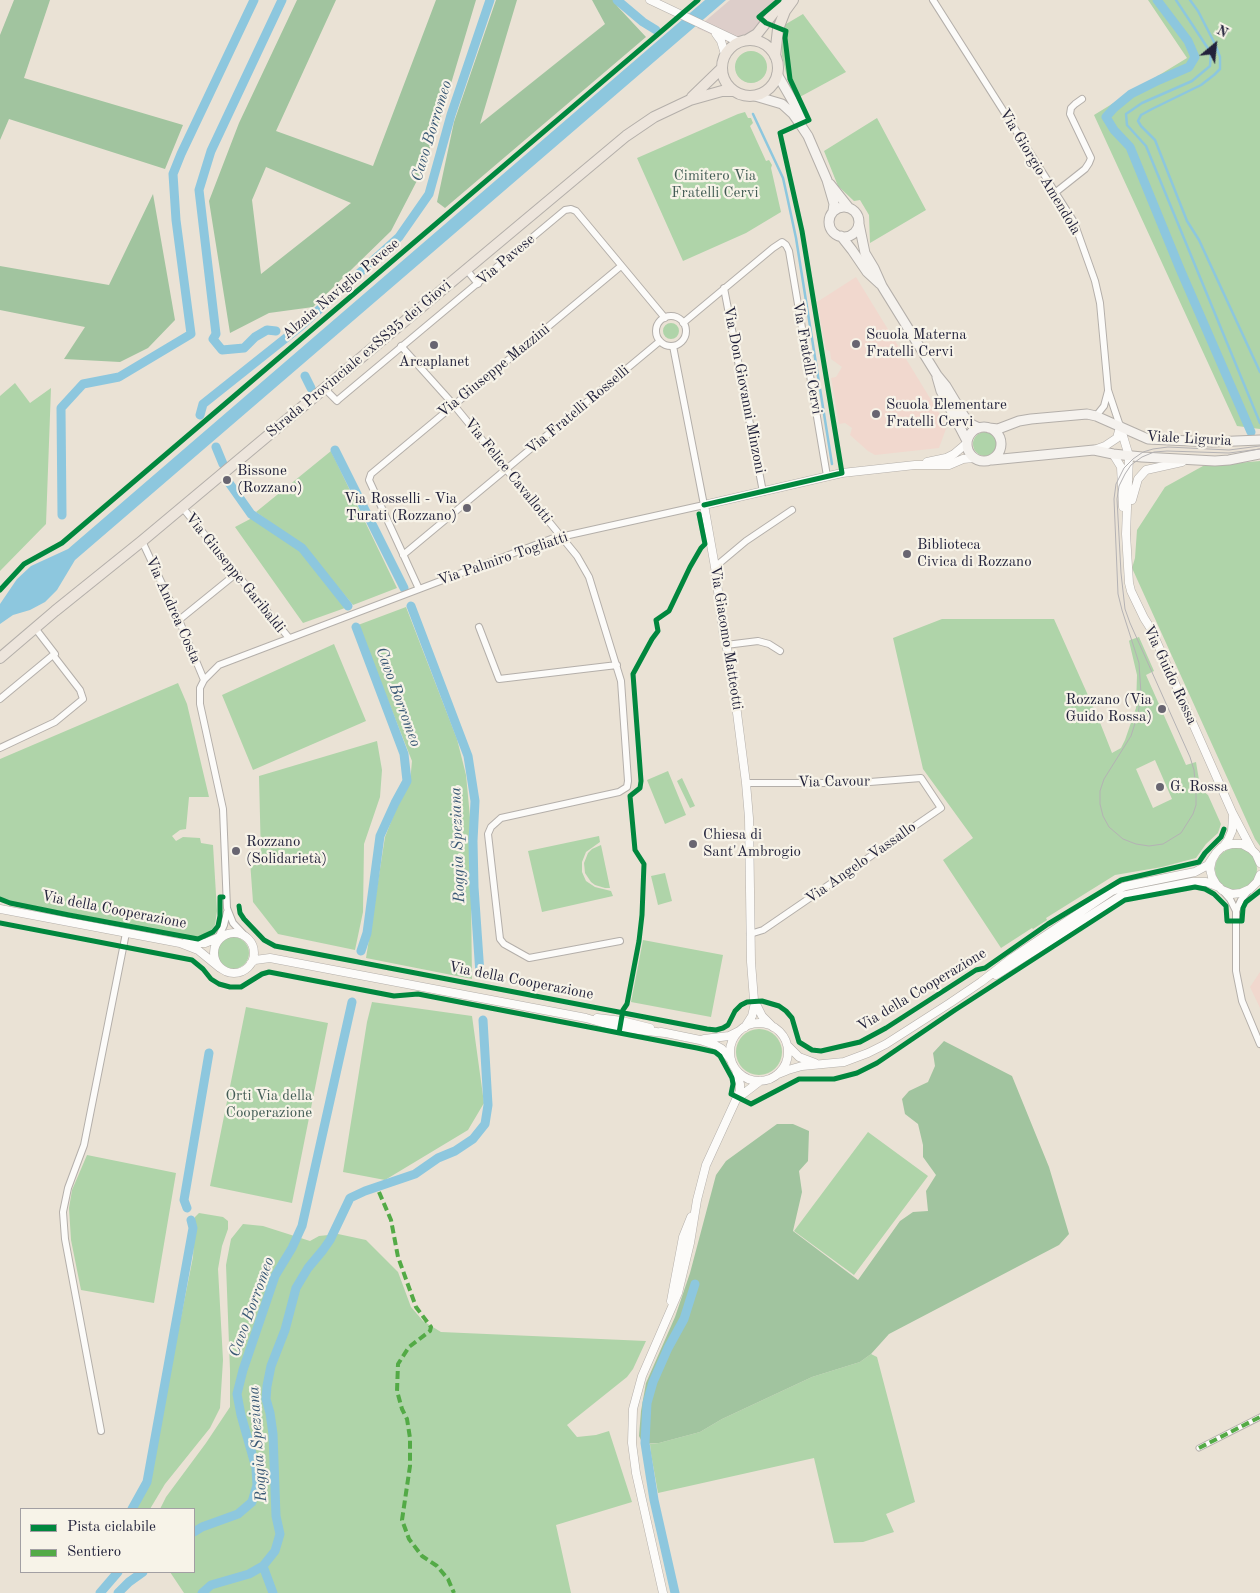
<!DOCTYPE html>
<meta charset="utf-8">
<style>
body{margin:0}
#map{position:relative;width:1260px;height:1593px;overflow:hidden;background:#eae2d5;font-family:"Old Standard TT",serif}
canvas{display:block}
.legend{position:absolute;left:20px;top:1508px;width:175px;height:65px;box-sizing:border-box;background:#f7f3e8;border:1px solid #a29fa3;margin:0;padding:6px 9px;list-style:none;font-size:15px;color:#22223b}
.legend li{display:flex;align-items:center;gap:10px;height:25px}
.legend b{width:25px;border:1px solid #a29fa3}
.north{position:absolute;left:1190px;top:20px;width:50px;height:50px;-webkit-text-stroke:4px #f7f3e8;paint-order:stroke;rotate:28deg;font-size:14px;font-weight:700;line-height:20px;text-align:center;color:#22223b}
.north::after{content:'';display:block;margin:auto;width:18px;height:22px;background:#22223b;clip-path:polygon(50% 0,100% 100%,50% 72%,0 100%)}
</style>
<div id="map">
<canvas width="1260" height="1593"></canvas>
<ul class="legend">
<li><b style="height:6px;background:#00873e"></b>Pista ciclabile</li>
<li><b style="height:6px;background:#53aa46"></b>Sentiero</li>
</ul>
<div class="north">N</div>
</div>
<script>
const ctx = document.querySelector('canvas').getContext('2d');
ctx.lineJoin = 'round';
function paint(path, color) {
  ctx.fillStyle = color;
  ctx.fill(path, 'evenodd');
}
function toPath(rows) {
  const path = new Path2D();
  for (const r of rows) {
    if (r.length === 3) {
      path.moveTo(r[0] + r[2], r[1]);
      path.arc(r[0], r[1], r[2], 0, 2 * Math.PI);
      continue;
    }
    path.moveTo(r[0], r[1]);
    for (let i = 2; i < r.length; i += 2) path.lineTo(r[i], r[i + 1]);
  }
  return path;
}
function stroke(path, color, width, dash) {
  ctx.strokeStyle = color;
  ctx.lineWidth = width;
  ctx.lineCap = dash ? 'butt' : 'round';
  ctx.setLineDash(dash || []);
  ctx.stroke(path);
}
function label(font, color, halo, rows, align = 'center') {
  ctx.font = font + ' "Old Standard TT",serif';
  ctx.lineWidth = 4.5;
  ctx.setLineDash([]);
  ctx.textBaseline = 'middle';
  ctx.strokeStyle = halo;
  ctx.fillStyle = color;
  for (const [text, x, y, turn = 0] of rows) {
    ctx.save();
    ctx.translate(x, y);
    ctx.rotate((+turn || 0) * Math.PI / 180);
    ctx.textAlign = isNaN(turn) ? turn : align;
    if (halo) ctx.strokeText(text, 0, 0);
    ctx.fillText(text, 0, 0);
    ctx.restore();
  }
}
const built = toPath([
 [856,277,947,426,939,448,875,455,868,451,850,435,852,428,845,423,839,424,831,378,836,377,842,367,831,359,830,351,826,350,817,302],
 [1260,972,1260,1008,1250,987]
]);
const industrial = toPath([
 [730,0,784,0,747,36,739,38,731,43,697,28]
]);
const green = toPath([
 [1148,0,1260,0,1260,429,1237,426,1094,115,1187,58],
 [803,14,846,72,796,99,789,85,782,56,781,27],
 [751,67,16],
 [745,112,748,118,751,118,753,123,750,126,766,161,769,160,772,165,771,168,781,212,746,233,683,261,637,158,738,114],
 [877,118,926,210,870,243,869,215,860,200,854,201,838,186,824,151],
 [671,331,8],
 [15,383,30,403,51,388,46,524,0,571,0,396],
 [985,444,12],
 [331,451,397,588,353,605,303,546,256,512],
 [1260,461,1260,846,1255,839,1132,568,1135,558,1137,530,1165,487,1203,466],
 [252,518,300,551,345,608,303,623,235,527],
 [406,607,457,739,466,775,470,817,472,979,366,958,385,837,396,809,410,783,412,761,358,625],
 [942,619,1054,619,1099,720,1112,753,1121,748,1125,740,1136,708,1137,675,1129,641,1130,640,1139,637,1154,671,1146,675,1186,765,1196,762,1199,780,1204,792,1208,795,1221,824,1218,833,1206,844,1196,858,1162,867,1115,875,1046,918,1047,920,1033,929,1032,928,1001,948,943,860,973,838,923,769,893,638],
 [1155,760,1172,799,1153,808,1136,769],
 [334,644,366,721,253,770,222,695],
 [178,683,187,704,209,797,189,797,186,829,180,830,172,836,176,841,183,837,200,838,201,843,213,845,217,911,215,925,209,933,198,938,8,901,0,897,0,759],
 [377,741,382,770,380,797,364,844,363,912,355,950,278,934,253,902,250,861,261,858,259,776],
 [668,771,686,815,665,824,647,780],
 [682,778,695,806,690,808,677,781],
 [599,836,600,842,586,852,582,862,582,872,586,881,595,887,611,891,613,896,542,912,528,851],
 [601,845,610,888,605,888,595,885,591,882,585,873,584,863,588,853,592,849],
 [1236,869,21],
 [665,873,672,901,658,905,651,876],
 [233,953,16],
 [643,940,723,955,711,1017,631,1002],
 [372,1002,472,1016,484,1103,468,1130,385,1180,343,1172,367,1022],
 [246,1007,328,1023,292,1203,210,1186],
 [759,1052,23],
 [868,1132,928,1176,854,1275,794,1231],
 [87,1155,176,1173,154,1303,81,1290,71,1240,69,1208,72,1190],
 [199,1213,223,1217,228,1221,228,1229,222,1246,218,1269,223,1360,220,1408,210,1428,165,1484,150,1509,134,1509,149,1483,154,1461,164,1402,193,1257,195,1217],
 [243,1224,263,1226,310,1241,319,1236,338,1234,366,1240,398,1272,411,1307,423,1321,441,1332,646,1341,633,1369,627,1377,567,1425,577,1437,596,1435,609,1431,632,1502,556,1525,571,1593,184,1593,170,1572,194,1572,194,1509,160,1509,166,1497,206,1443,230,1407,230,1370,226,1265,231,1239],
 [871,1354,877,1357,915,1502,886,1514,894,1532,863,1542,834,1543,814,1458,658,1493,651,1454,650,1444,659,1443,700,1432,722,1419,812,1377,860,1362]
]);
const forest = toPath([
 [14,0,50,0,24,78,183,125,165,169,9,119,0,140,0,35],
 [297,0,336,0,276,131,373,166,436,0,476,0,444,107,422,171,391,231,313,307,269,313,230,333,209,201,239,123],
 [266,167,351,203,261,274,252,200],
 [496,0,517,0,480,124,605,24,592,0,613,0,618,7,646,37,445,208,437,202,454,122],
 [153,194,175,320,148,348,120,362,64,359,85,327,0,310,0,266,109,285],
 [944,1041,1012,1076,1049,1167,1069,1234,1059,1245,889,1334,871,1354,860,1362,812,1377,722,1419,700,1432,659,1443,643,1444,639,1436,641,1411,646,1383,675,1317,690,1273,716,1175,726,1161,777,1124,793,1124,809,1131,808,1161,799,1171,802,1192,793,1231,858,1280,900,1221,913,1212,928,1211,926,1191,936,1175,923,1157,923,1145,918,1124,905,1114,902,1099,909,1091,928,1082,935,1066,933,1053]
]);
const water = toPath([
 [705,0,726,0,75,560,57,590,45,602,30,610,13,615,0,624,0,604,17,579,31,566,68,549]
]);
const stream = toPath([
 [1176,0,1211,53,1210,66,1192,81,1142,103,1126,114,1127,125,1146,146,1260,423],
 [1190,0,1198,11,1215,44,1220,57,1220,69,1214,75,1201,85,1152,109,1141,115,1138,121,1141,126,1155,140,1187,221,1199,240,1260,372],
 [753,114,783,178,787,196,796,238,832,464]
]);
const canal = toPath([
 [617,0,643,22,656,30],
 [1157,0,1188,41,1195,57,1189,67,1159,80,1131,94,1114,108,1106,117,1114,130,1130,147,1180,269,1251,432],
 [276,331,267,330,255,337,244,348,222,350,213,339,216,334,199,190,211,151,282,0],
 [305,376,311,388],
 [200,415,203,404,301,326,399,237,429,194,451,115,490,0],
 [216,447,223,464],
 [335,450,404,588],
 [227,480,251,514,302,548,348,606],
 [62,515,61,408,83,384,119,377,191,334,176,220,173,174,181,154,254,0],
 [411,606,468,756,475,801,473,841,474,887,480,974],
 [356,627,404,754,407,781,395,803,380,836,367,933,361,951],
 [187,1208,184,1200,209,1053],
 [132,1509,147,1482,193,1228,191,1220],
 [194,1532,202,1527,238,1514,252,1502,257,1485,256,1468,241,1415,237,1394,243,1370,275,1276,292,1248,302,1226,352,1002],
 [263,1566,273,1593],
 [100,1593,118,1572],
 [118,1593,129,1582,143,1572],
 [202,1593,211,1585,249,1574,263,1566,275,1551,280,1534,276,1516,273,1434,270,1413,266,1399,267,1386,271,1366,285,1330,296,1288,308,1268,323,1250,330,1240,350,1198,365,1191,415,1174,438,1158,455,1151,473,1139,485,1124,488,1105,483,1020],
 [675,1593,654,1500,645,1443,647,1403,653,1382,668,1348,684,1319,695,1284]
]);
const pedestrian = toPath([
 [1199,1448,1260,1417]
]);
const minor = toPath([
 [933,0,1074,222,1095,281,1100,303,1108,390,1120,426],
 [1056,192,1085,169,1089,163,1091,158,1070,114,1071,108,1075,104,1082,99],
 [466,269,478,284],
 [724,288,763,492],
 [671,331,15],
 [683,323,773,248,782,242,786,245,789,251,827,476],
 [401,346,453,404,577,556,589,577,621,681,628,781,627,787,619,792,501,818,491,827,488,834,500,939,504,944,529,958,620,941],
 [324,388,337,401,339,399,565,210,571,209,576,211,665,318],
 [1096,416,1104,406,1108,391],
 [182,507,289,638],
 [142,541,179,620,204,680],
 [403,555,660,341],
 [715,567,746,541,792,510],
 [419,589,369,480,371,474,621,266],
 [179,620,237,573],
 [479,627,499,679,617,665],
 [726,645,758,641,769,644,780,651],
 [0,699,53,655],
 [0,748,55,722,83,699,80,690,53,655,55,654,35,628],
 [746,783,857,783,921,778,941,808,763,930,750,934],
 [1223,891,1230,899,1236,911,1236,971,1242,1001,1260,1044],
 [1236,911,1241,900,1248,891],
 [247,938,233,923,227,908,223,809,200,704,200,688,204,680,219,665,551,539,704,505,673,346],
 [215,945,224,925,227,912],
 [101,1431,65,1239,63,1212,68,1188,84,1145,126,933]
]);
const tertiary = toPath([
 [650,0,739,42],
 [716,34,721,41,725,54],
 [1120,426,1129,456,1126,534,1129,583,1131,591,1144,618,1151,629,1232,812,1252,850],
 [1094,450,1105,446,1117,438,1120,427],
 [1113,454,1121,467,1123,507],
 [927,462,946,458,954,454,967,443],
 [1132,500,1138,479,1146,470,1182,462],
 [1223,847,1228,840,1232,831,1233,816],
 [1260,863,1256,854,1251,849,1242,844,1232,844,1222,847,1216,853,1212,860,1210,869,1212,877,1216,884,1222,890,1232,894,1241,893,1250,889,1257,882,1260,875],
 [0,909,180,943,198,950,220,968],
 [234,953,20],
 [185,943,205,943,220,937],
 [251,963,255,960,270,958,586,1018,620,1028,665,1033],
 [996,975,1121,896,1192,882,1206,882,1219,887],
 [597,1018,622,1021,650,1028],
 [759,1052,29],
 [745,1027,752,1016,755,1003],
 [773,1027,762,1016,754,1000,751,962,749,818,746,783,731,666,723,631,715,567,704,505,842,473,915,465,949,465,963,459,974,458],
 [661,1032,700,1040,715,1045,722,1049,731,1060],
 [704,1039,729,1036,739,1031],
 [788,1046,799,1057,815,1063],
 [778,1074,788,1070,802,1066,844,1062,868,1053,886,1044,950,1003,981,982,1012,958,1112,891,1126,886,1195,872,1208,865,1214,856],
 [738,1098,760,1081],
 [671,1301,683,1237,691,1217],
 [663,1593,636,1473,632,1443,633,1409,642,1376,678,1293,690,1243,697,1200,706,1165,740,1091,740,1084,736,1070]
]);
const secondary = toPath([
 [777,74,803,119],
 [755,96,782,104,793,114,800,124,808,136,827,180,834,204,833,211],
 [830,184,849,208],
 [844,222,15],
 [859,224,865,253,874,268,882,286,937,375,946,386,964,416,971,424,979,428],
 [841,236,852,250,867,272,880,284],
 [937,377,941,391,967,441],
 [984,444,17],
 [989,428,998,429,1019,421,1031,419,1087,414,1096,416,1148,439,1212,442,1260,440],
 [992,460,1094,450,1113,454,1142,457,1215,461,1229,460,1260,454]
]);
const primary = toPath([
 [750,68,28],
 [747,40,757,34,775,11,787,1],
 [775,56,778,29,785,11,793,0],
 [692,97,722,68],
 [0,658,55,611,142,541,626,136,654,117,690,100,722,91,733,91]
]);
const tram = toPath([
 [1260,446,1229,450,1168,447,1153,449,1143,452,1133,459,1124,468,1116,484,1114,499,1118,594,1122,610,1139,663,1141,694,1138,714,1131,736,1104,779,1100,791,1100,804,1103,816,1109,827,1123,839,1136,844,1149,846,1163,844,1181,833,1193,814,1196,805,1196,792,1194,770,1190,757,1130,623,1125,609,1121,573,1117,499,1119,486,1125,474,1131,465,1142,457,1154,452,1167,451,1229,453,1260,449]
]);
const quiet = toPath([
 [379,1192,391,1220,398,1257,416,1307,431,1327,430,1331,409,1347,398,1364,397,1391,402,1409,407,1419,410,1438,410,1466,402,1520,409,1539,422,1556,437,1566,448,1579,454,1593],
 [1199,1448,1260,1417]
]);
const cycleway = toPath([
 [704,505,842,473,802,231,780,133,809,120,790,79,785,38,786,31,766,23,759,17,779,0],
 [0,590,24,564,62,543,698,0],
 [0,899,10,903,69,915,198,939,213,932,218,926,220,916,220,897,223,897],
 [239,906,240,913,244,919,264,940,275,946,707,1029,716,1030,723,1028,728,1025,735,1011,741,1005,747,1002,762,1001,779,1006,786,1011,792,1018,799,1042,812,1050,821,1051,860,1042,886,1028,976,970,985,968,1048,924,1121,880,1199,862,1205,853,1221,837,1224,829],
 [0,923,192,960,203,969,211,979,219,984,230,987,241,987,262,974,269,972,394,996,418,994,697,1048,715,1052,720,1056,732,1078,733,1084,731,1094,751,1104,799,1079,834,1079,857,1073,877,1063,955,1010,1125,900,1195,887,1205,889,1214,894,1226,906,1227,921,1242,921,1243,908,1246,902,1260,891],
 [619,1033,623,1010,627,1004,639,941,642,915,644,864,635,850,630,796,640,788,641,781,633,674,652,639,658,631,656,620,669,611,690,567,701,548,705,544,699,514]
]);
const markers = [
 [856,344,5,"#686571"],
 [434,345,5,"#686571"],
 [876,414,5,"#686571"],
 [227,480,5,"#686571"],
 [467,508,5,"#686571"],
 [907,554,5,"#686571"],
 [1162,709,5,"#686571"],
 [1160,787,5,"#686571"],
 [693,844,5,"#686571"],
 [236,851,5,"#686571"]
];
const streetNames = [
 ["Via Giorgio Amendola",1040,172,59],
 ["Via Pavese",506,260,-40],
 ["Alzaia Naviglio Pavese",341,289,-40],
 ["Via Fratelli Cervi",807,358,80],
 ["Strada Provinciale exSS35 dei Giovi",359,359,-40],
 ["Via Giuseppe Mazzini",494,371,-39],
 ["Via Don Giovanni Minzoni",744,390,79],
 ["Via Fratelli Rosselli",578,410,-40],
 ["Viale Liguria",1189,439,3],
 ["Via Felice Cavallotti",508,471,51],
 ["Via Palmiro Togliatti",503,559,-19],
 ["Via Giuseppe Garibaldi",235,573,51],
 ["Via Andrea Costa",173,610,66],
 ["Via Giacomo Matteotti",726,638,81],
 ["Via Guido Rossa",1170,675,65],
 ["Via Cavour",834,782,-1],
 ["Via Angelo Vassallo",861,863,-35],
 ["Via della Cooperazione",114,910,11],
 ["Via della Cooperazione",521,981,11],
 ["Via della Cooperazione",922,990,-31]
];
const parkNames = [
 ["Cimitero Via",715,176],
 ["Fratelli Cervi",715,193],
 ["Orti Via della",269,1096],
 ["Cooperazione",269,1113]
];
const poiNames = [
 ["Scuola Materna",866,335],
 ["Fratelli Cervi",866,352],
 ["Arcaplanet",434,362,"center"],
 ["Scuola Elementare",886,405],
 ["Fratelli Cervi",886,422],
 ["Bissone",237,471],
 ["(Rozzano)",237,488],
 ["Via Rosselli - Via",457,499,"right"],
 ["Turati (Rozzano)",457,516,"right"],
 ["Biblioteca",917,545],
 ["Civica di Rozzano",917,562],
 ["Rozzano (Via",1152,700,"right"],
 ["Guido Rossa)",1152,717,"right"],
 ["G. Rossa",1170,787],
 ["Chiesa di",703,835],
 ["Sant'Ambrogio",703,852],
 ["Rozzano",246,842],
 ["(Solidarietà)",246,859]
];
const waterNames = [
 ["Cavo Borromeo",432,131,-73],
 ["Cavo Borromeo",398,697,70],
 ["Roggia Speziana",458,845,-92],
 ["Cavo Borromeo",252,1307,-70],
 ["Roggia Speziana",258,1444,-94]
];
paint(built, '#f1d8ce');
paint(industrial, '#ddceca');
paint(green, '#afd4a9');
paint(forest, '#a1c49f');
paint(water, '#8dc7de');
stroke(stream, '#8dc7de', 2.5);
stroke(canal, '#8dc7de', 9);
stroke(pedestrian, '#b4afaa', 7);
stroke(minor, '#b4afaa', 8);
stroke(tertiary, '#b4afaa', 9);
stroke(secondary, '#b4afaa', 11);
stroke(primary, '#b4afaa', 12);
stroke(pedestrian, '#fcfbf9', 5);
stroke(minor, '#fcfbf9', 6);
stroke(tertiary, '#fcfbf9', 8);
stroke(secondary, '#f5f2ee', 9);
stroke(primary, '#ede5dc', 10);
stroke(tram, '#b4b2b4', 1);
stroke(quiet, '#53aa46', 4, [8, 4]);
stroke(cycleway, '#00873e', 5);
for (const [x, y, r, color] of markers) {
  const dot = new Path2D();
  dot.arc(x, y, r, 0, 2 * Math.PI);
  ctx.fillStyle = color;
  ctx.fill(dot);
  stroke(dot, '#f7f3e8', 2);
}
label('15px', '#22223b', '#f7f3e8', streetNames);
label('15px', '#425c55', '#f7f3e8', parkNames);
label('15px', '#22223b', '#f7f3e8', poiNames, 'left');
label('italic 16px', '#395875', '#f7f3e8', waterNames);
</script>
